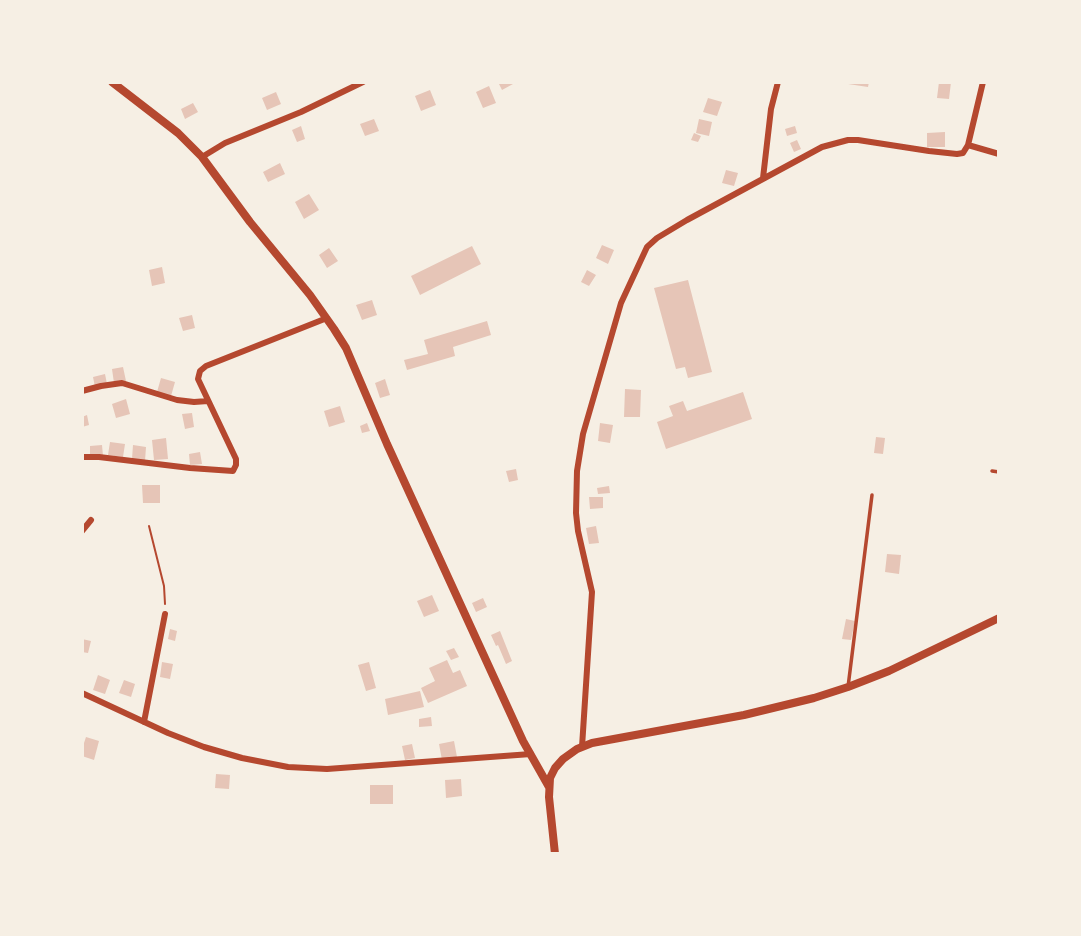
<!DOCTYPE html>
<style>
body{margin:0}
#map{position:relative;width:1081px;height:936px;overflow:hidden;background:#f6efe4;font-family:"Noto Sans",sans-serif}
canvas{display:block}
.frame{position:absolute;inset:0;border:84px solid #f6efe4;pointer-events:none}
</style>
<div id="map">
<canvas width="1081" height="936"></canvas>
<div class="frame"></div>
</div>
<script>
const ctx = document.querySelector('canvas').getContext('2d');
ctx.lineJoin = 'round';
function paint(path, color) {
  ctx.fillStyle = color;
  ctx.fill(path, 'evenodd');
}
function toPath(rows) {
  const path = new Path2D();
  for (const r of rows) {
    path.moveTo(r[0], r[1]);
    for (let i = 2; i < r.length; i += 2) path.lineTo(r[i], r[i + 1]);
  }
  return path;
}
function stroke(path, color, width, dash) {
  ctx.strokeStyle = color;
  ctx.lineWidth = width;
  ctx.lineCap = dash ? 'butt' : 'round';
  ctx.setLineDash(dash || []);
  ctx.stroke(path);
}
const building = toPath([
 [498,82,512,82,513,84,502,90],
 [849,82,869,82,868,87,848,84],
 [939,82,951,82,949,99,937,98],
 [489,86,496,103,483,108,476,92],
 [430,90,436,105,421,111,415,96],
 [276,92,281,104,267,110,262,98],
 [708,98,722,102,717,116,703,112],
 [193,103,198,112,185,119,181,109],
 [374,119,379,131,365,136,360,124],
 [699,119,712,122,709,136,696,133],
 [301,126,305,139,297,142,292,130],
 [795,126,797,133,787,136,785,129],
 [945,132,945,147,927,147,927,133],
 [694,133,701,136,698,142,691,140],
 [797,140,801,149,794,152,790,143],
 [280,163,285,174,268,182,263,172],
 [726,170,738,173,734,186,722,183],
 [309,194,319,210,304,219,295,202],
 [602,245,614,250,608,264,596,258],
 [472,246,481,264,420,295,411,276],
 [329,248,338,261,327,268,319,255],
 [162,267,165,283,152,286,149,270],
 [587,270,596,275,589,286,581,282],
 [688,280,712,372,688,378,685,367,676,369,654,288],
 [372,300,377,315,362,320,356,305],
 [192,315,195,328,183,331,179,318],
 [487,321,491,335,453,347,455,356,407,370,404,360,428,354,424,340],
 [123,367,126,381,114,383,112,369],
 [105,374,107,384,95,387,93,377],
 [161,378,175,382,171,396,157,392],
 [385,379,390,395,380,398,375,383],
 [625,389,641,390,640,417,624,417],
 [743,392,752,419,666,449,657,422,673,416,669,406,683,401,687,411],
 [126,399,130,414,116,418,112,404],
 [340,406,345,422,329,427,324,411],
 [192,413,194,427,185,429,182,414],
 [87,415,89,425,82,427,82,417],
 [367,423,370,431,362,433,360,426],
 [600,423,613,425,610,443,598,441],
 [876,437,885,438,883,454,874,453],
 [166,438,168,459,154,460,152,440],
 [110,442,125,444,123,457,108,455],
 [102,445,103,456,90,457,90,446],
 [133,445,146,447,145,461,132,459],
 [200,452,202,464,190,465,189,454],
 [516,469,518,480,509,482,506,471],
 [142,485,160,485,160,503,143,503],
 [609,486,610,493,598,494,597,488],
 [589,497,603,497,603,508,590,509],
 [596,526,599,543,589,544,586,528],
 [887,554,901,555,899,574,885,572],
 [432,595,439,611,424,617,417,601],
 [483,598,487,607,476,612,472,603],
 [846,619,855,621,851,640,842,639],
 [170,629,177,631,175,641,168,639],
 [500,631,512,661,506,664,498,645,496,646,491,635],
 [82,639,91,641,88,653,82,652],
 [454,648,459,657,451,660,446,651],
 [447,660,453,673,460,670,467,686,428,703,421,688,435,681,429,668],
 [162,662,173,664,170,679,160,677],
 [369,662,376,688,366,691,358,665],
 [98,675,110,680,105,694,93,690],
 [124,680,135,684,131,697,119,693],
 [420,691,424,707,388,715,385,699],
 [431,717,432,726,419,727,419,719],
 [86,737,99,741,94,760,82,756,82,749],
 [454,741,457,757,442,760,439,744],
 [412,744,415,758,405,760,402,746],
 [216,774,230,775,229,789,215,788],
 [461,779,462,796,446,798,445,780],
 [370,785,393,785,393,804,370,804]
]);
const path = toPath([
 [149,526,164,586,165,604]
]);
const service = toPath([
 [992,471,999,472],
 [848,687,872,495]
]);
const minor = toPath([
 [968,145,999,154],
 [202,157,225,143,301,112,363,82],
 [763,178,771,109,778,82],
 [82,391,101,386,122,383,177,400,194,402,208,401],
 [82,457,99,457,190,468,233,471,236,465,236,459,198,379,200,371,206,366,327,318],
 [82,531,91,520],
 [82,693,168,733,204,747,242,758,288,767,327,769,531,754],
 [144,722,165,614],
 [582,747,592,592,578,531,576,513,577,471,583,434,621,303,647,247,657,238,687,220,822,147,848,140,858,140,929,151,957,154,963,153,968,145,983,82]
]);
const tertiary = toPath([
 [112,82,178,133,202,157,250,222,310,295,334,329,346,348,387,444,523,741,549,787],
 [555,854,549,797,550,778,555,768,563,759,577,749,592,743,744,715,814,698,848,687,889,671,999,618]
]);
paint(building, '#e6c5b7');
stroke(path, '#b5482f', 2);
stroke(service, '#b5482f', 3.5);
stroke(minor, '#b5482f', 6);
stroke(tertiary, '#b5482f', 8);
</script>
